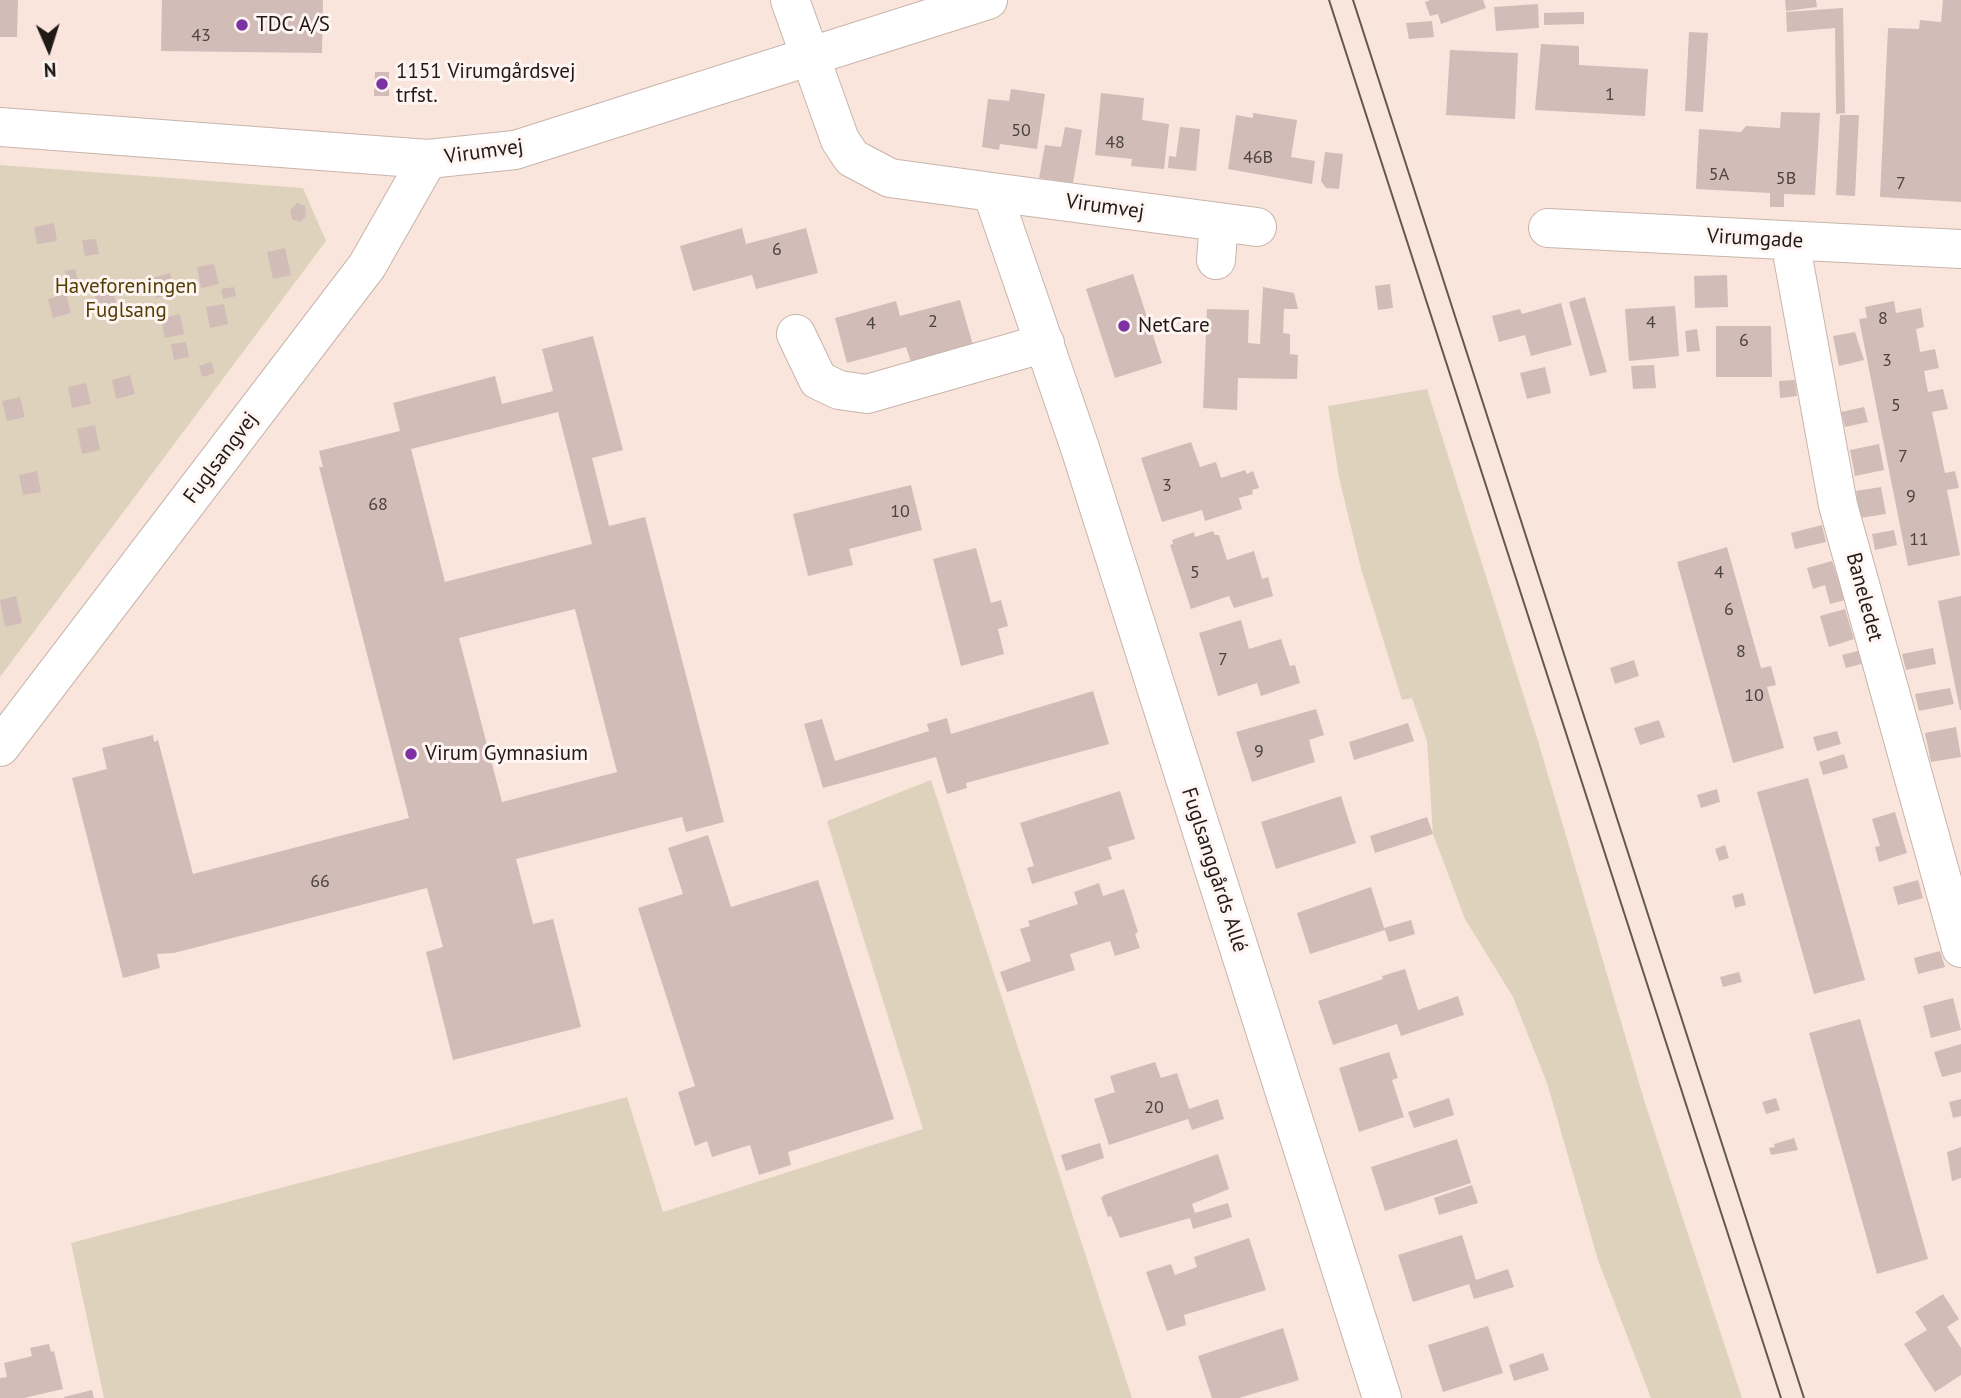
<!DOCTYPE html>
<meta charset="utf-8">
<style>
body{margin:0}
#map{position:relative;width:1961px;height:1398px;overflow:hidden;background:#fae5dc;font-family:"PT Sans",sans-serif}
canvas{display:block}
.north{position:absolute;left:14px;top:14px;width:70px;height:70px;-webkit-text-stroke:5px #fef5f2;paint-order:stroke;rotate:177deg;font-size:19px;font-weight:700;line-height:28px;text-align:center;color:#201916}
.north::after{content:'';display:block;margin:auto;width:24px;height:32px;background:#201916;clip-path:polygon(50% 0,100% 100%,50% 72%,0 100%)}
</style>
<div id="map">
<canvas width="1961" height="1398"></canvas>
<div class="north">N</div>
</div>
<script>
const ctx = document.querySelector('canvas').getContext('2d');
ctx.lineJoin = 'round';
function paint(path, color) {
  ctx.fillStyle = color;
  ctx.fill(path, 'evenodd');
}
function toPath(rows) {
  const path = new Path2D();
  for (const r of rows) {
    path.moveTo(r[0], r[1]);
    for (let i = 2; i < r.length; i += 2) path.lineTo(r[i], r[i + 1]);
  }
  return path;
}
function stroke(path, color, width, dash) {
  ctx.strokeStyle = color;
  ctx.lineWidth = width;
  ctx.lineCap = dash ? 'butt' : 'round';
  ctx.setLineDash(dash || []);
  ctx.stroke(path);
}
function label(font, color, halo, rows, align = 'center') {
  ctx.font = font + ' "PT Sans",sans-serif';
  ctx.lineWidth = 6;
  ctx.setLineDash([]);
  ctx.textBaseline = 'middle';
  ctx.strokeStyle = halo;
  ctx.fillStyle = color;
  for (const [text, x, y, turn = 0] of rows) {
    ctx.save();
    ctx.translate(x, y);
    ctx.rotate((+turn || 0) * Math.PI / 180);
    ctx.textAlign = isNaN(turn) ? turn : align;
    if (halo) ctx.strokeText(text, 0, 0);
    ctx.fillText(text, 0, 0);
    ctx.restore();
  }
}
const green = toPath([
 [0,165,303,188,326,241,0,677],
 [1427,389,1538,741,1645,1103,1742,1398,1651,1398,1598,1260,1547,1083,1513,997,1465,919,1433,834,1427,741,1412,698,1402,700,1362,572,1339,478,1328,406],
 [931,780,1132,1398,104,1398,71,1243,627,1097,663,1212,923,1129,827,821]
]);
const building = toPath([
 [0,0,18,0,17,37,0,37],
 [162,0,323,0,322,53,161,51],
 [1430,0,1483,0,1486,8,1441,24,1438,14,1430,16,1425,2],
 [1785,0,1816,0,1817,7,1786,11],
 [1943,0,1961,0,1961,202,1880,197,1888,28,1919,29,1920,20,1941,22],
 [1538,4,1539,28,1496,31,1494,7],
 [1843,8,1845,113,1836,114,1835,28,1787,32,1786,12],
 [1584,12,1584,24,1544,25,1544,13],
 [1432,21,1434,37,1409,39,1406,23],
 [1689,32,1708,33,1703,112,1685,111],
 [1541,44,1579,46,1579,65,1648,69,1645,116,1535,110],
 [1450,50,1518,53,1515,119,1446,115],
 [375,72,389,72,389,96,374,96],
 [1011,89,1045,94,1037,149,1000,144,999,150,982,147,988,99,1009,101],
 [1101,93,1144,98,1142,120,1169,124,1164,169,1131,166,1132,159,1095,155],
 [1781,112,1820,113,1815,195,1784,194,1784,207,1770,207,1770,193,1696,189,1699,129,1741,132,1746,126,1780,128],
 [1253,113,1297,120,1291,157,1315,161,1312,184,1228,169,1236,115,1253,118],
 [1840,115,1859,115,1855,196,1836,195],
 [1065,127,1082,130,1073,183,1039,178,1045,145,1061,147],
 [1180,127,1200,129,1196,171,1168,168,1169,156,1176,157],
 [1325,152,1343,154,1339,189,1326,188,1321,181],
 [297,203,305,206,306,216,300,222,292,219,290,210],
 [54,223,57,241,37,244,34,227],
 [742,228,746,244,806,228,818,273,756,289,752,275,693,291,680,246],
 [96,239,99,254,85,256,82,240],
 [285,248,291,275,273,279,267,252],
 [214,264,219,284,201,288,197,267],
 [75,269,78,282,68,284,65,271],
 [170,273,175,293,156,298,151,278],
 [1133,274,1162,363,1115,378,1086,289],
 [1727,275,1728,307,1695,308,1694,276],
 [112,284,116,304,98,309,93,288],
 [1390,284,1393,308,1378,310,1375,286],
 [234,287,236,296,223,299,221,289],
 [1263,287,1294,293,1298,309,1284,309,1283,333,1290,334,1290,354,1298,355,1297,379,1238,378,1237,410,1203,408,1207,309,1249,310,1248,343,1260,344],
 [66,294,71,313,53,318,48,299],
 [1585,297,1607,372,1590,376,1569,302],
 [960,300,973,345,911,362,906,347,847,363,835,318,896,301,900,316],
 [1894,301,1896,313,1921,308,1924,327,1916,329,1920,352,1935,349,1939,368,1924,371,1928,392,1943,389,1948,409,1932,412,1945,473,1955,471,1959,488,1947,490,1960,555,1908,566,1859,319,1867,318,1865,307],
 [1561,303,1572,345,1531,356,1525,335,1499,342,1492,316,1520,309,1522,314],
 [224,304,228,324,210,328,206,307],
 [1675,306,1679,356,1629,361,1625,309],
 [180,314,184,334,165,338,161,318],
 [1716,326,1771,326,1772,377,1716,377],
 [1697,329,1700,351,1687,352,1685,331],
 [1855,332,1864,360,1839,366,1833,336],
 [593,336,623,450,592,458,609,526,645,517,724,822,686,832,682,817,516,859,533,924,553,919,581,1027,453,1060,426,952,443,947,427,888,174,953,157,954,160,968,123,978,72,778,107,769,102,748,153,735,154,742,158,740,193,874,409,818,319,467,323,467,319,451,400,431,393,403,495,376,502,404,553,391,542,349],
 [558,412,592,544,445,582,411,449],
 [575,609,617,772,502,802,459,638],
 [186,342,189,357,174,360,171,344],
 [211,362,215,373,202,377,199,366],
 [1654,365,1656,388,1633,389,1631,366],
 [1545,367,1551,393,1527,399,1520,373],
 [130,375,135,394,116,399,112,380],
 [1795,380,1797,396,1780,398,1779,381],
 [86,383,91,404,72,408,68,387],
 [20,397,25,417,7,421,2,401],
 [1864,407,1868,422,1845,427,1841,412],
 [95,425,100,450,82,454,77,429],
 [1191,442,1200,467,1216,462,1221,478,1245,470,1247,474,1253,471,1259,488,1252,490,1253,494,1239,498,1242,509,1205,521,1202,510,1162,522,1141,458],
 [1879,444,1884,470,1855,476,1850,450],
 [37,471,41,492,23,495,19,475],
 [911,485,922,530,849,549,853,565,808,576,793,514],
 [1881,487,1886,514,1860,518,1856,491],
 [1822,525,1826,542,1795,549,1791,533],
 [1894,530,1897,545,1875,550,1872,534],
 [1213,531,1215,535,1219,535,1227,560,1254,551,1262,579,1268,577,1273,596,1234,608,1229,596,1191,609,1170,545,1173,544,1172,540,1194,532,1195,537],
 [1727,547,1761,668,1771,666,1776,685,1767,687,1784,748,1733,763,1677,562],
 [976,548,991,603,1001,600,1008,626,998,629,1004,654,961,666,933,559],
 [1832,561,1845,600,1830,604,1825,585,1813,589,1807,568],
 [16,596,22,623,5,627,0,600],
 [1961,596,1961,710,1960,710,1938,601],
 [1845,609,1854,639,1829,647,1820,616],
 [1241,620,1249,649,1281,639,1290,666,1295,665,1300,683,1261,696,1257,683,1218,696,1199,633],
 [1933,648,1936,664,1906,670,1902,654],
 [1861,650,1865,663,1846,668,1842,655],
 [1634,660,1639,676,1615,684,1610,668],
 [1950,688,1954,704,1919,711,1915,694],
 [1093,691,1109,744,966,783,967,788,947,794,936,757,823,788,804,724,822,719,835,761,929,731,927,724,947,718,951,734],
 [1316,709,1324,735,1309,740,1315,762,1252,782,1236,732],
 [1659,720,1665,737,1640,745,1634,728],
 [1408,723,1414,741,1354,760,1349,742],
 [1956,727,1961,757,1931,762,1925,733],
 [1837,731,1841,744,1817,751,1813,737],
 [1844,754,1848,768,1823,775,1819,762],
 [1808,778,1865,980,1814,994,1757,792],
 [1717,789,1720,802,1701,808,1697,795],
 [1120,791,1135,839,1108,847,1112,859,1032,884,1027,868,1034,866,1020,823],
 [1341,796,1356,843,1276,869,1261,822],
 [1895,812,1907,853,1879,862,1875,847,1880,846,1872,819],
 [1427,817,1433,834,1375,853,1370,836],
 [708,835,731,907,818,880,894,1119,788,1152,791,1165,759,1175,750,1145,712,1157,707,1141,695,1146,678,1092,695,1086,638,908,683,894,668,848],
 [1725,845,1729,858,1719,861,1715,849],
 [1918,880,1923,898,1898,905,1893,887],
 [1099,883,1103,896,1124,889,1138,932,1135,934,1140,948,1115,956,1110,941,1070,954,1075,970,1007,992,1000,972,1031,961,1020,929,1030,926,1028,921,1078,904,1074,892],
 [1371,887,1384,928,1411,920,1415,934,1389,942,1385,930,1310,954,1297,913],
 [1743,893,1746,905,1735,908,1732,896],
 [1940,951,1945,967,1918,974,1914,958],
 [1405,969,1418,1010,1458,996,1464,1015,1401,1036,1397,1024,1333,1045,1318,1001,1383,979,1382,976],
 [1739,972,1742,982,1723,987,1720,977],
 [1953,998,1961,1030,1931,1038,1923,1006],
 [1860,1019,1928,1259,1877,1274,1809,1033],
 [1961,1044,1961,1072,1942,1077,1934,1052],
 [1389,1052,1398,1078,1392,1080,1404,1117,1359,1132,1339,1068],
 [1155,1062,1161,1078,1177,1073,1189,1109,1218,1099,1224,1119,1192,1130,1188,1119,1109,1145,1094,1099,1115,1092,1110,1076],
 [1449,1098,1454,1115,1414,1128,1408,1112],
 [1776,1098,1780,1110,1766,1114,1762,1102],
 [1961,1099,1961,1116,1953,1118,1949,1102],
 [1794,1138,1798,1150,1771,1155,1769,1148,1775,1147,1774,1144],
 [1457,1139,1471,1183,1385,1211,1371,1167],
 [1100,1143,1104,1158,1066,1171,1061,1155],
 [1961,1147,1961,1178,1952,1181,1947,1152],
 [1218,1154,1229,1189,1192,1204,1195,1213,1228,1203,1232,1217,1193,1229,1190,1218,1120,1238,1111,1216,1108,1217,1101,1198,1104,1195],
 [1472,1185,1478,1203,1439,1215,1434,1198],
 [1462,1235,1476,1280,1508,1269,1514,1287,1474,1299,1469,1284,1413,1302,1398,1255],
 [1249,1238,1266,1290,1184,1315,1186,1325,1167,1331,1146,1272,1171,1264,1175,1275,1197,1267,1194,1257],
 [1943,1294,1959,1319,1947,1327,1961,1348,1961,1375,1935,1392,1904,1344,1927,1330,1915,1312],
 [1488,1326,1503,1373,1443,1392,1428,1345],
 [1283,1328,1299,1380,1239,1398,1212,1398,1198,1356],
 [49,1344,51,1352,54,1351,63,1389,24,1398,0,1398,0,1378,7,1377,4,1363,32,1356,30,1348],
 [1543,1353,1549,1370,1514,1381,1509,1365],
 [92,1390,94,1398,64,1398,64,1397]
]);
const minor = toPath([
 [790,0,840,140,852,158,890,178,992,192,1080,448,1382,1398],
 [0,127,428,159,515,150,988,0],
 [992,192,1257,227],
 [1548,228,1961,249],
 [1790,241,1838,505,1961,948],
 [1216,260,1219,222],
 [796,334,818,380,839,390,867,394,1045,343],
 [0,747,367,266,428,159]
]);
const tram = toPath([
 [1329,0,1781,1398],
 [1353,0,1804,1398]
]);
const markers = [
 [242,25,7,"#7d32a4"],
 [382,84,7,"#7d32a4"],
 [1124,326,7,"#7d32a4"],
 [411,754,7,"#7d32a4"]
];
const numberNames = [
 ["43",201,36],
 ["1",1610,95],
 ["50",1021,131],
 ["48",1115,143],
 ["46B",1258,158],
 ["5A",1719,175],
 ["5B",1786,179],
 ["7",1901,184],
 ["6",777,250],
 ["8",1883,319],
 ["2",933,322],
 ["4",1651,323],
 ["4",871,324],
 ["6",1744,341],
 ["3",1887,361],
 ["5",1896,406],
 ["7",1903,457],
 ["3",1167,486],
 ["9",1911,497],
 ["68",378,505],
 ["10",900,512],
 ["11",1919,540],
 ["5",1195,573],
 ["4",1719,573],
 ["6",1729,610],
 ["8",1741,652],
 ["7",1223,660],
 ["10",1754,696],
 ["9",1259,752],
 ["66",320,882],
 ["20",1154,1108]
];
const poiNames = [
 ["TDC A/S",256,25],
 ["1151 Virumgårdsvej",396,72],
 ["trfst.",396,96],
 ["NetCare",1138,326],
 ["Virum Gymnasium",425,754]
];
const streetNames = [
 ["Virumvej",484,152,-8],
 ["Virumvej",1105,207,8],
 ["Virumgade",1755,239,3],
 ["Fuglsangvej",221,458,-53],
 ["Baneledet",1864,597,75],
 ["Fuglsanggårds Allé",1214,870,72]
];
const parkNames = [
 ["Haveforeningen",126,287],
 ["Fuglsang",126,311]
];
paint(green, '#ded2bc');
paint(building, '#d2bcb8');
stroke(minor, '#c7b4ab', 40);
stroke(minor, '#fff', 38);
stroke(tram, '#625752', 2);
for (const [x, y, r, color] of markers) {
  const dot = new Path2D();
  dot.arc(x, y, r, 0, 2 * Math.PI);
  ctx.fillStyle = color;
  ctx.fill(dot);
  stroke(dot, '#fef5f2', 2.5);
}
label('18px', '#4c423e', null, numberNames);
label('21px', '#201916', '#fef5f2', poiNames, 'left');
label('21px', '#201916', '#fef5f2', streetNames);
label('21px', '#543e05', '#fef5f2', parkNames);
</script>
